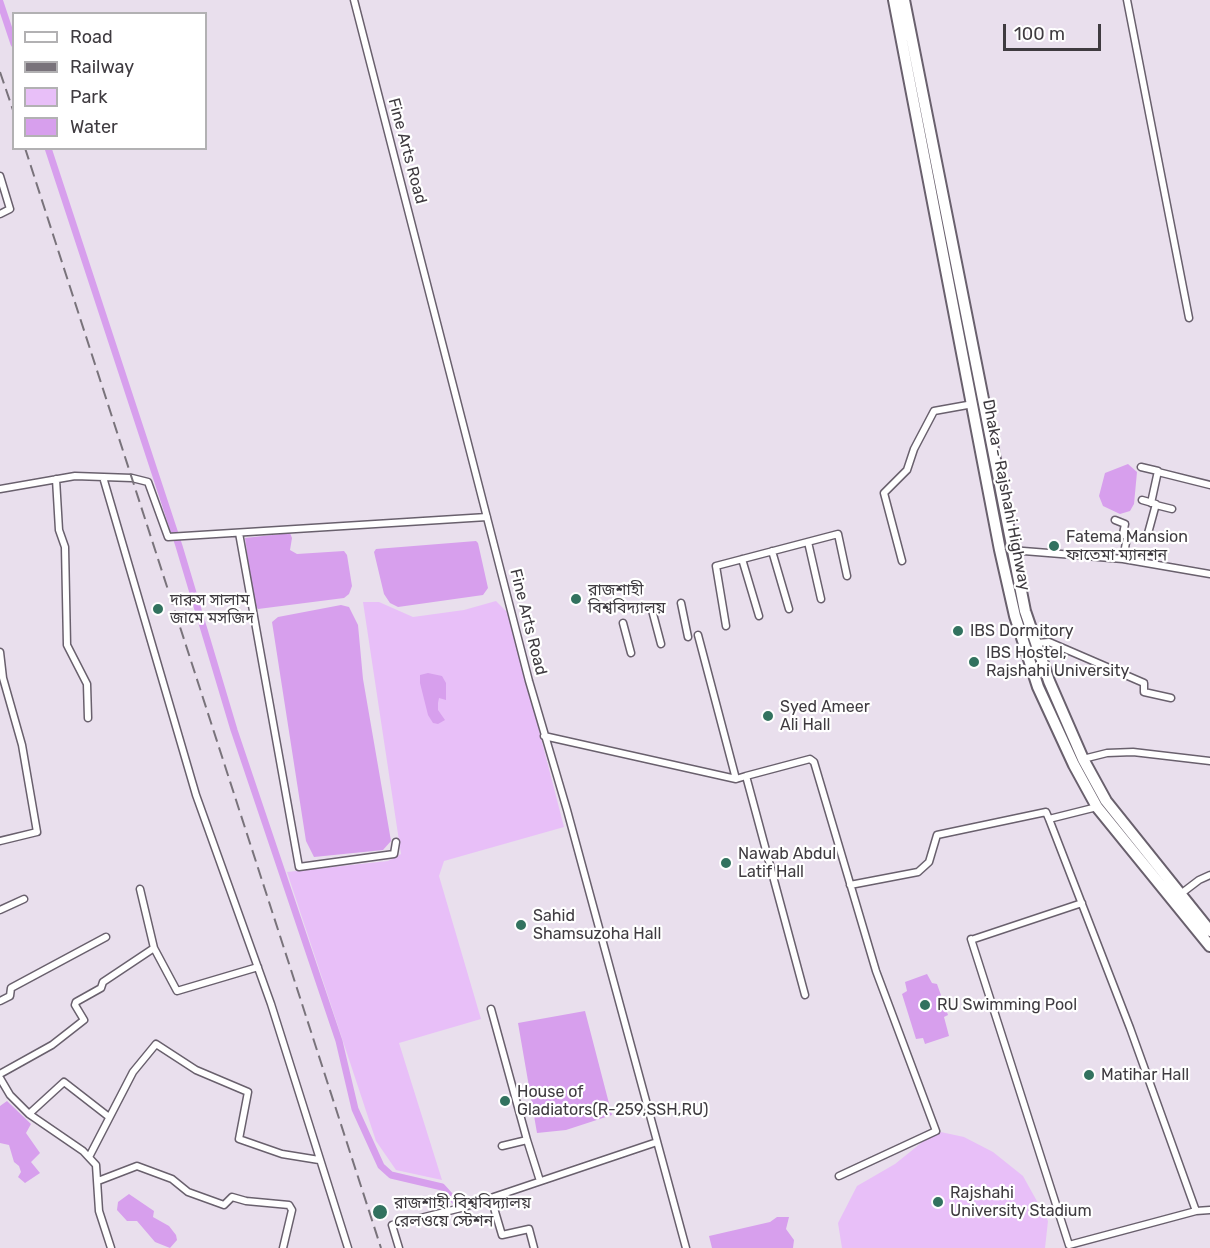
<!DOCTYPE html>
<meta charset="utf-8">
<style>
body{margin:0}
#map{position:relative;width:1210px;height:1248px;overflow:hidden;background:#e9dfed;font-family:Rubik,sans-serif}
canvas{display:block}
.legend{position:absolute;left:12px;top:12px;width:195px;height:138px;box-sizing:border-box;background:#fff;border:2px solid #b2b1b3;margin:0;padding:8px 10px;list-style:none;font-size:18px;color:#3f3b40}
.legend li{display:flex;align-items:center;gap:12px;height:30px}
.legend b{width:30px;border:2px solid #b2b1b3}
.scale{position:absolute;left:1003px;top:24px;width:98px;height:27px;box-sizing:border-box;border:3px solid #3f3b40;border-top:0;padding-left:8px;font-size:18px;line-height:21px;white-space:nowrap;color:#3f3b40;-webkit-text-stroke:4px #fff;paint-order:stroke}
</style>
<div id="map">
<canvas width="1210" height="1248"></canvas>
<ul class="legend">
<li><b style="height:8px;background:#fff"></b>Road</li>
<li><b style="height:8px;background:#79737b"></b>Railway</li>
<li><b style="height:16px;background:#e8bff8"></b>Park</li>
<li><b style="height:16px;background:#d79fed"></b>Water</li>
</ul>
<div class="scale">100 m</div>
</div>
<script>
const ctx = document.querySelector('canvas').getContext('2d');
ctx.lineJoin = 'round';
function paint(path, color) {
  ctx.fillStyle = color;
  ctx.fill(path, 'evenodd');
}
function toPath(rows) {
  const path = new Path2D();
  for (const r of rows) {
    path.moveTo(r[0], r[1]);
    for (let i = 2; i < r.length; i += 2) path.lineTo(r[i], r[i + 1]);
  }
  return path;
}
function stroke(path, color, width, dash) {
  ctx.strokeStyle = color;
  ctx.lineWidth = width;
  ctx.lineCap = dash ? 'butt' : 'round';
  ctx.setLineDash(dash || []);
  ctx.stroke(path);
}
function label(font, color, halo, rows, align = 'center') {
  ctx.font = font + ' Rubik,"Noto Sans Bengali",sans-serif';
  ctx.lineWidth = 4.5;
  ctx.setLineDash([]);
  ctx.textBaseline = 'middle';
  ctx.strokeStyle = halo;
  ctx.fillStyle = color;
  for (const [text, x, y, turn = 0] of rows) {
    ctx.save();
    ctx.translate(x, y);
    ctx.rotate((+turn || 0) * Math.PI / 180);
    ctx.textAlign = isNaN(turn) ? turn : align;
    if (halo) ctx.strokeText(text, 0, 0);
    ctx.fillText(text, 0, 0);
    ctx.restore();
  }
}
const green = toPath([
 [496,601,509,614,564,827,444,861,439,876,481,1019,399,1043,442,1180,396,1170,376,1141,287,872,388,861,401,854,363,602,379,602,413,617,464,610],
 [936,1131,964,1137,993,1152,1023,1176,1048,1221,1045,1248,842,1248,838,1223,857,1186,895,1164]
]);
const water = toPath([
 [1128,464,1137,472,1134,504,1130,511,1120,514,1103,506,1099,496,1105,473],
 [290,533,292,538,290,550,297,554,344,551,347,555,352,586,349,594,344,598,258,609,254,604,245,538],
 [476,541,478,543,488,588,483,595,398,607,390,603,384,594,374,552,376,549],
 [341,605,349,607,358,625,363,679,391,841,383,850,314,857,306,841,272,622,278,617],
 [428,673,442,676,446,683,446,700,439,698,438,703,438,710,445,720,438,724,433,723,428,715,420,683,420,675],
 [927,974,932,983,937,984,948,1015,944,1017,949,1036,925,1044,923,1038,916,1039,902,994,907,991,905,982],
 [585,1011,612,1115,566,1130,537,1133,518,1023],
 [7,1101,31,1124,26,1133,40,1153,31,1162,40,1173,25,1183,18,1177,21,1172,19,1166,14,1162,9,1145,0,1143,0,1106],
 [129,1194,154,1211,153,1217,169,1226,176,1235,177,1240,170,1248,155,1242,137,1221,127,1221,117,1210,118,1202],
 [777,1217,789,1217,786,1229,794,1240,793,1248,712,1248,709,1236,770,1222]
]);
const canal = toPath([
 [0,2,14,44],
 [48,148,179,546,234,730,339,1041,355,1109,381,1166,391,1175,442,1187,461,1208]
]);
const minor = toPath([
 [354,0,529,681,567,810,686,1248],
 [1127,0,1189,318],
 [0,176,10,209,0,214],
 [1141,467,1158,471,1151,503],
 [1158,472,1210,485],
 [103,477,196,795,271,1004,348,1248],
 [56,479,59,530,65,547,67,645,87,684,88,718],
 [0,489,75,476,132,478,148,482,168,537,487,517],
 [1142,500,1156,504,1147,537],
 [1156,505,1172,509],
 [1115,520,1125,524,1123,534,1127,537,1123,559],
 [239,533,299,867,394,854,396,842],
 [808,542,821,599],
 [1011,550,1123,559,1210,574],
 [772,551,789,609],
 [742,559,759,616],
 [902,561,884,493,907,470,914,449,934,411,973,404],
 [681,603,688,637],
 [652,610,661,644],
 [623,623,631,653],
 [726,626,716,566,838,534,847,576],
 [698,635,736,779,746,776,805,995],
 [1036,643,1049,642,1144,683,1144,692,1171,698],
 [0,652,3,678,22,745,37,832,0,841],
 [544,736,736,779],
 [1083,759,1107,753,1133,752,1210,761],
 [746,776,810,759,814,762,876,971,936,1131,839,1176],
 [1097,807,1049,819,1130,1028,1196,1211,1210,1210],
 [850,885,918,872,929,862,937,835,1046,812,1049,819],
 [1178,896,1199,880,1210,875],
 [0,910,24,899],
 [971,939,1069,1245,1196,1211],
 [974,939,1082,903],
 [154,948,177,991,258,967],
 [0,1001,10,996,11,988,106,937],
 [491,1009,527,1140],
 [0,1074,52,1045,84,1020,75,1005,76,1002,101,988,103,982,154,948,140,889],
 [0,1078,10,1095,29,1114,83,1151,96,1165,99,1211,111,1248],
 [29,1114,64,1082,109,1117],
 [502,1146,527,1140,540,1181],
 [89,1157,133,1072,156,1044,196,1070,248,1092,239,1139,282,1154,319,1160],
 [98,1181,137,1166,172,1179,188,1192,224,1205,232,1197,246,1201,289,1205,292,1210,283,1248],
 [491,1198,502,1235,529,1229,534,1248],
 [399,1248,392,1225,461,1208,657,1142]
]);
const trunk = toPath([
 [894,0,1000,550,1015,616,1038,687,1074,765,1097,807,1210,946],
 [904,0,1025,611,1049,681,1083,759,1106,801,1210,931]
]);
const rail = toPath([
 [0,72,14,113],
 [25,148,381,1248]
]);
const markers = [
 [1054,546,6,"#32725f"],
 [576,599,6,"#32725f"],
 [158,609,6,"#32725f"],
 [958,631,6,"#32725f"],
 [974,662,6,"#32725f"],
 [768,716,6,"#32725f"],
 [726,863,6,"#32725f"],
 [521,925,6,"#32725f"],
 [925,1005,6,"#32725f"],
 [1089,1075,6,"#32725f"],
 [505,1101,6,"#32725f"],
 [938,1202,6,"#32725f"],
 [380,1212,8,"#32725f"]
];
const streetNames = [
 ["Fine Arts Road",407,151,75],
 ["Dhaka - Rajshahi Highway",1006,495,79],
 ["Fine Arts Road",528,622,76]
];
const poiNames = [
 ["Fatema Mansion",1066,537],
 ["ফাতেমা ম্যানশন",1066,555],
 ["রাজশাহী",588,590],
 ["বিশ্ববিদ্যালয়",588,608],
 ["দারুস সালাম",170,600],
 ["জামে মসজিদ",170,618],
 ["IBS Dormitory",970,631],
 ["IBS Hostel,",986,653],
 ["Rajshahi University",986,671],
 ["Syed Ameer",780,707],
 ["Ali Hall",780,725],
 ["Nawab Abdul",738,854],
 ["Latif Hall",738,872],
 ["Sahid",533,916],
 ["Shamsuzoha Hall",533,934],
 ["RU Swimming Pool",937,1005],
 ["Matihar Hall",1101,1075],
 ["House of",517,1092],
 ["Gladiators(R-259,SSH,RU)",517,1110],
 ["Rajshahi",950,1193],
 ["University Stadium",950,1211],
 ["রাজশাহী বিশ্ববিদ্যালয়",394,1203],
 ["রেলওয়ে স্টেশন",394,1221]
];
paint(green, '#e8bff8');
paint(water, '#d79fed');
stroke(canal, '#d79fed', 7);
stroke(minor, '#69606d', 9);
stroke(trunk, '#69606d', 14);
stroke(minor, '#fff', 6);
stroke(trunk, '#fff', 10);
stroke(rail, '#79737b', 2, [12, 6]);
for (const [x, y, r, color] of markers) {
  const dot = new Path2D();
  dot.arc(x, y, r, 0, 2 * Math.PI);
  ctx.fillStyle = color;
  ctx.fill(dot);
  stroke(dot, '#fff', 2);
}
label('16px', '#3f3b40', '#fff', streetNames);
label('16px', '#3f3b40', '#fff', poiNames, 'left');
</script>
